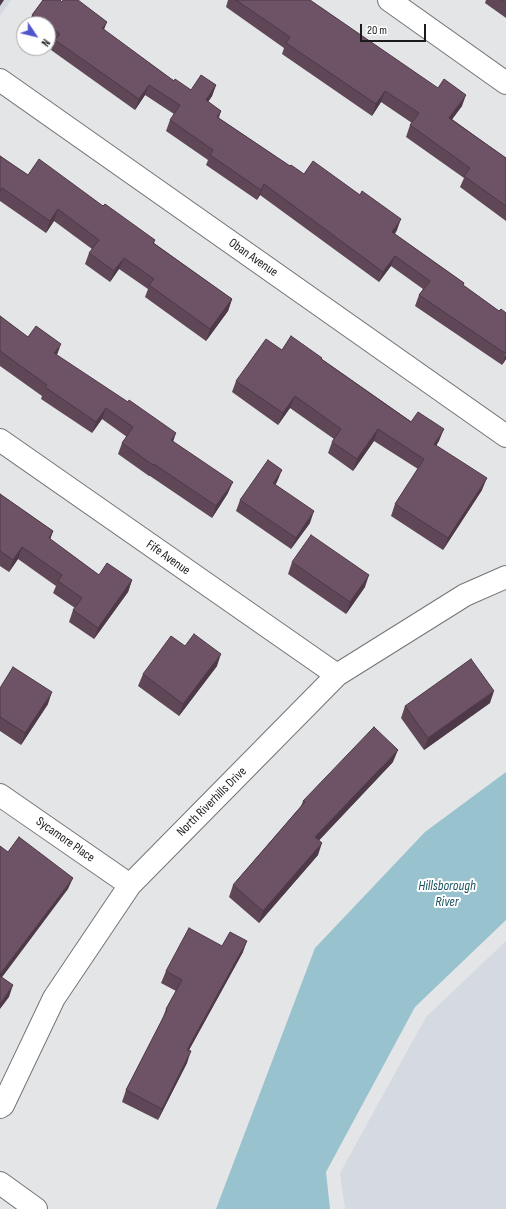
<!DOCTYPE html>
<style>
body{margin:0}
#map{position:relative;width:506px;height:1209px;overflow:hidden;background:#e4e5e7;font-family:"Sofia Sans Condensed",sans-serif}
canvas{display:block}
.north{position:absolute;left:16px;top:16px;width:40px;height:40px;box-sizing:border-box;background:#fff;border:1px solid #a4a4a4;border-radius:50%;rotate:125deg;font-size:11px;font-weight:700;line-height:16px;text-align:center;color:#1b1b1c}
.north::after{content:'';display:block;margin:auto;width:14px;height:18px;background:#5155cb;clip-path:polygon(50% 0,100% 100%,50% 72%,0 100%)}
.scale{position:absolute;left:360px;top:24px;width:66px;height:18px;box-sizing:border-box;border:2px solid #1b1b1c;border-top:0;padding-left:5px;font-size:12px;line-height:14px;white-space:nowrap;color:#1b1b1c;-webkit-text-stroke:3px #fff;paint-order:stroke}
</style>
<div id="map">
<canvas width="506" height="1209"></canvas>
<div class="north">N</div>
<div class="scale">20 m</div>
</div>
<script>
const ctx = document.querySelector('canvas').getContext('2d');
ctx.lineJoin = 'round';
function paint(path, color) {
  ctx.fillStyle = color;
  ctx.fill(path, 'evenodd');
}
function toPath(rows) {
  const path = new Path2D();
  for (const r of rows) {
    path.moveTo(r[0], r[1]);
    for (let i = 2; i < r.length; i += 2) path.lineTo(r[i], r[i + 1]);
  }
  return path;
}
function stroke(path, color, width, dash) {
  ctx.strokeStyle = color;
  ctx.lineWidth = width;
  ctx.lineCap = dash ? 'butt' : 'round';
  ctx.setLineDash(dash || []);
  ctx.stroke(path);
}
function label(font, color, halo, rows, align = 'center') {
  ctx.font = font + ' "Sofia Sans Condensed",sans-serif';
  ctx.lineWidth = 4;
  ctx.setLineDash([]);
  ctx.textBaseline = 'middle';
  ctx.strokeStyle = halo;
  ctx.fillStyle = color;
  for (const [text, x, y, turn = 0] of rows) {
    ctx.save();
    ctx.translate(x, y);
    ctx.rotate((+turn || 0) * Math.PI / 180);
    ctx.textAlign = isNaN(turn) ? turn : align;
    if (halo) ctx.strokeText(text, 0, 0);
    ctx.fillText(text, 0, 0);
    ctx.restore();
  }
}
const built = toPath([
 [0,0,11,0,0,16],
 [506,941,506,1209,345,1209,340,1173,426,1017]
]);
const water = toPath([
 [506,772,506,920,415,1007,326,1172,330,1209,216,1209,315,948,425,832]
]);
const minor = toPath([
 [389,0,506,83],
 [0,80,506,436],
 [0,440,337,675],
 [0,795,130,885],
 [0,1107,3,1105,54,998,130,885,337,675,465,595,506,577],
 [0,1183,36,1209]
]);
const wall = toPath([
 [228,0,310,0,462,106,452,119,506,158,506,221,460,187,464,178,406,137,410,125,412,123,381,102,372,116,282,54,284,48,226,7],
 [486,0,506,0,506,18,485,3],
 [32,15,104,30,174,81,191,90,216,85,212,96,208,102,221,111,219,118,290,166,397,230,395,234,464,283,463,285,499,311,501,309,506,359,502,365,415,306,419,295,423,289,391,266,379,282,260,195,257,200,206,165,208,160,166,131,170,120,174,114,145,95,135,110,51,50,54,43,48,39,48,24,29,24],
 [0,156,28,175,103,206,155,240,154,243,232,299,228,311,206,341,145,297,148,289,119,269,110,282,85,264,89,253,92,249,54,221,46,233,0,201],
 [0,316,28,337,57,355,173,441,228,493,212,518,150,476,149,476,118,454,122,443,127,437,102,419,92,433,41,399,42,396,0,366],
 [282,350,322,359,439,441,436,445,482,490,443,550,391,516,395,504,418,469,374,441,353,471,328,453,332,442,334,439,290,408,278,425,232,392,236,381],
 [277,482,275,485,310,523,291,549,236,511,240,500],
 [0,494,53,531,50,539,99,575,132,580,128,592,94,639,69,622,73,610,75,608,53,593,56,586,18,559,9,572,0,566],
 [292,562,365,587,346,614,288,574],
 [185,646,217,666,179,716,138,686,143,674],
 [0,688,48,704,21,745,0,731],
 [490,703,424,750,401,718,405,706],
 [393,762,319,840,318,855,259,923,229,897,233,885,301,806,303,801],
 [222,946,243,952,189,1050,187,1063,158,1120,122,1102,126,1090,162,1020,166,1009,176,991,161,983,166,971]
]);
const shadedWall = toPath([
 [0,0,4,0,0,6],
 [107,22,103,32,102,28],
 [149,85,145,95,135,110,139,99],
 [216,85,212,96,202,111,206,100],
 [385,91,381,102,372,116,376,104],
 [466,95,462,106,445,129,449,118],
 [264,184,260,195,257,200,261,190],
 [58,209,54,221,46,233,50,221],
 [401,219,397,230,388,243,392,232],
 [395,256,391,266,379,282,383,272],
 [124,258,119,269,110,282,114,271],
 [232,299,228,311,206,341,210,329],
 [61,344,57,355,54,353],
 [506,354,506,359,502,365],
 [295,396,290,408,278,425,283,413],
 [106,408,102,419,92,433,96,422],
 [378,429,374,441,353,471,357,459],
 [444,429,439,441,430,456,434,444],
 [176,433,172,445,171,440],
 [282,470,277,482,268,495,273,483],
 [487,478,482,490,443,550,448,538],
 [233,482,228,493,212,518,216,506],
 [314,511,310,523,291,549,296,538],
 [53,531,49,543,49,538],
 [22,547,18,559,9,572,13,560],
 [369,575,365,587,346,614,350,602],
 [132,580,128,592,94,639,98,628],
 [221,654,217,666,179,716,183,704],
 [494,691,490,703,424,750,428,738],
 [52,692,48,704,21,745,25,733],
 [398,750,393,762,311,849,315,837],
 [322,843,318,855,259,923,263,911],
 [73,878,68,889,0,980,0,974],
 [247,941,243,952,183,1061,187,1050],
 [13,985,9,997,0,1009,0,1004],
 [191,1051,187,1063,158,1120,162,1109]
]);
const building = toPath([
 [43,0,60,0,62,2,63,0,78,0,107,22,102,28,174,81,175,79,191,90,201,75,216,85,206,100,221,111,217,117,290,166,291,165,304,174,313,161,360,195,362,191,401,219,392,232,464,283,463,285,499,311,501,309,506,313,506,354,419,295,430,281,395,256,383,272,264,184,261,190,210,155,213,150,170,120,180,105,149,85,139,99,55,40,60,34,48,26,48,24,45,24,32,15,43,0],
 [236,0,310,0,438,88,444,79,466,95,449,118,506,158,506,206,464,176,470,168,410,125,419,113,385,91,376,104,286,43,290,37,236,0],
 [501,0,506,0,506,4,501,0],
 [0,156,28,175,39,159,103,206,105,204,155,240,153,243,232,299,210,329,149,285,154,279,124,258,114,271,89,253,99,240,58,209,50,221,2,188,0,191,0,156],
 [0,316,28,337,36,326,61,344,54,353,128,402,129,400,176,433,171,440,233,482,216,506,154,464,153,465,122,443,133,427,106,408,96,422,45,387,47,385,0,351,0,316],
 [291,336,322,358,321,359,411,422,418,412,444,429,434,444,487,478,448,538,395,504,424,459,378,429,357,459,332,442,341,429,295,396,283,413,236,381,266,339,282,350,291,336],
 [268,460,282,470,273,483,314,511,296,538,240,500,268,460],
 [0,494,53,531,49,538,99,575,107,563,132,580,98,628,73,610,82,598,58,581,62,575,22,547,13,560,0,551,0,494],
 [311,535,369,575,350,602,292,562,311,535],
 [194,634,221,654,183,704,143,674,171,636,185,646,194,634],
 [471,659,494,691,428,738,405,706,471,659],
 [13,667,52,692,25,733,0,717,0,688,13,667],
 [374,727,398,750,315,837,322,843,263,911,233,885,305,802,303,801,374,727],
 [19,837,73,878,0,974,0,846,8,852,19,837],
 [189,928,222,946,230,932,247,941,187,1050,191,1051,162,1109,126,1090,167,1010,166,1009,182,980,166,971,189,928],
 [0,976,13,985,0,1004,0,976]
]);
const streetNames = [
 ["Oban Avenue",253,258,35],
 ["Fife Avenue",168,558,35],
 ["North Riverhills Drive",212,802,-45],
 ["Sycamore Place",65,840,35]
];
const waterNames = [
 ["Hillsborough",447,886],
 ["River",447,902]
];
paint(built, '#d4d9e2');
paint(water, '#98c2cd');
stroke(minor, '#737476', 24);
stroke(minor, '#fff', 22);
paint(wall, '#5f4757');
paint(shadedWall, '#4d3947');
paint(building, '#6e5265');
stroke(building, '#4d3947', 1);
label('13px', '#1b1b1c', '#fff', streetNames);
label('italic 14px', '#1c5562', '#fff', waterNames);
</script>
